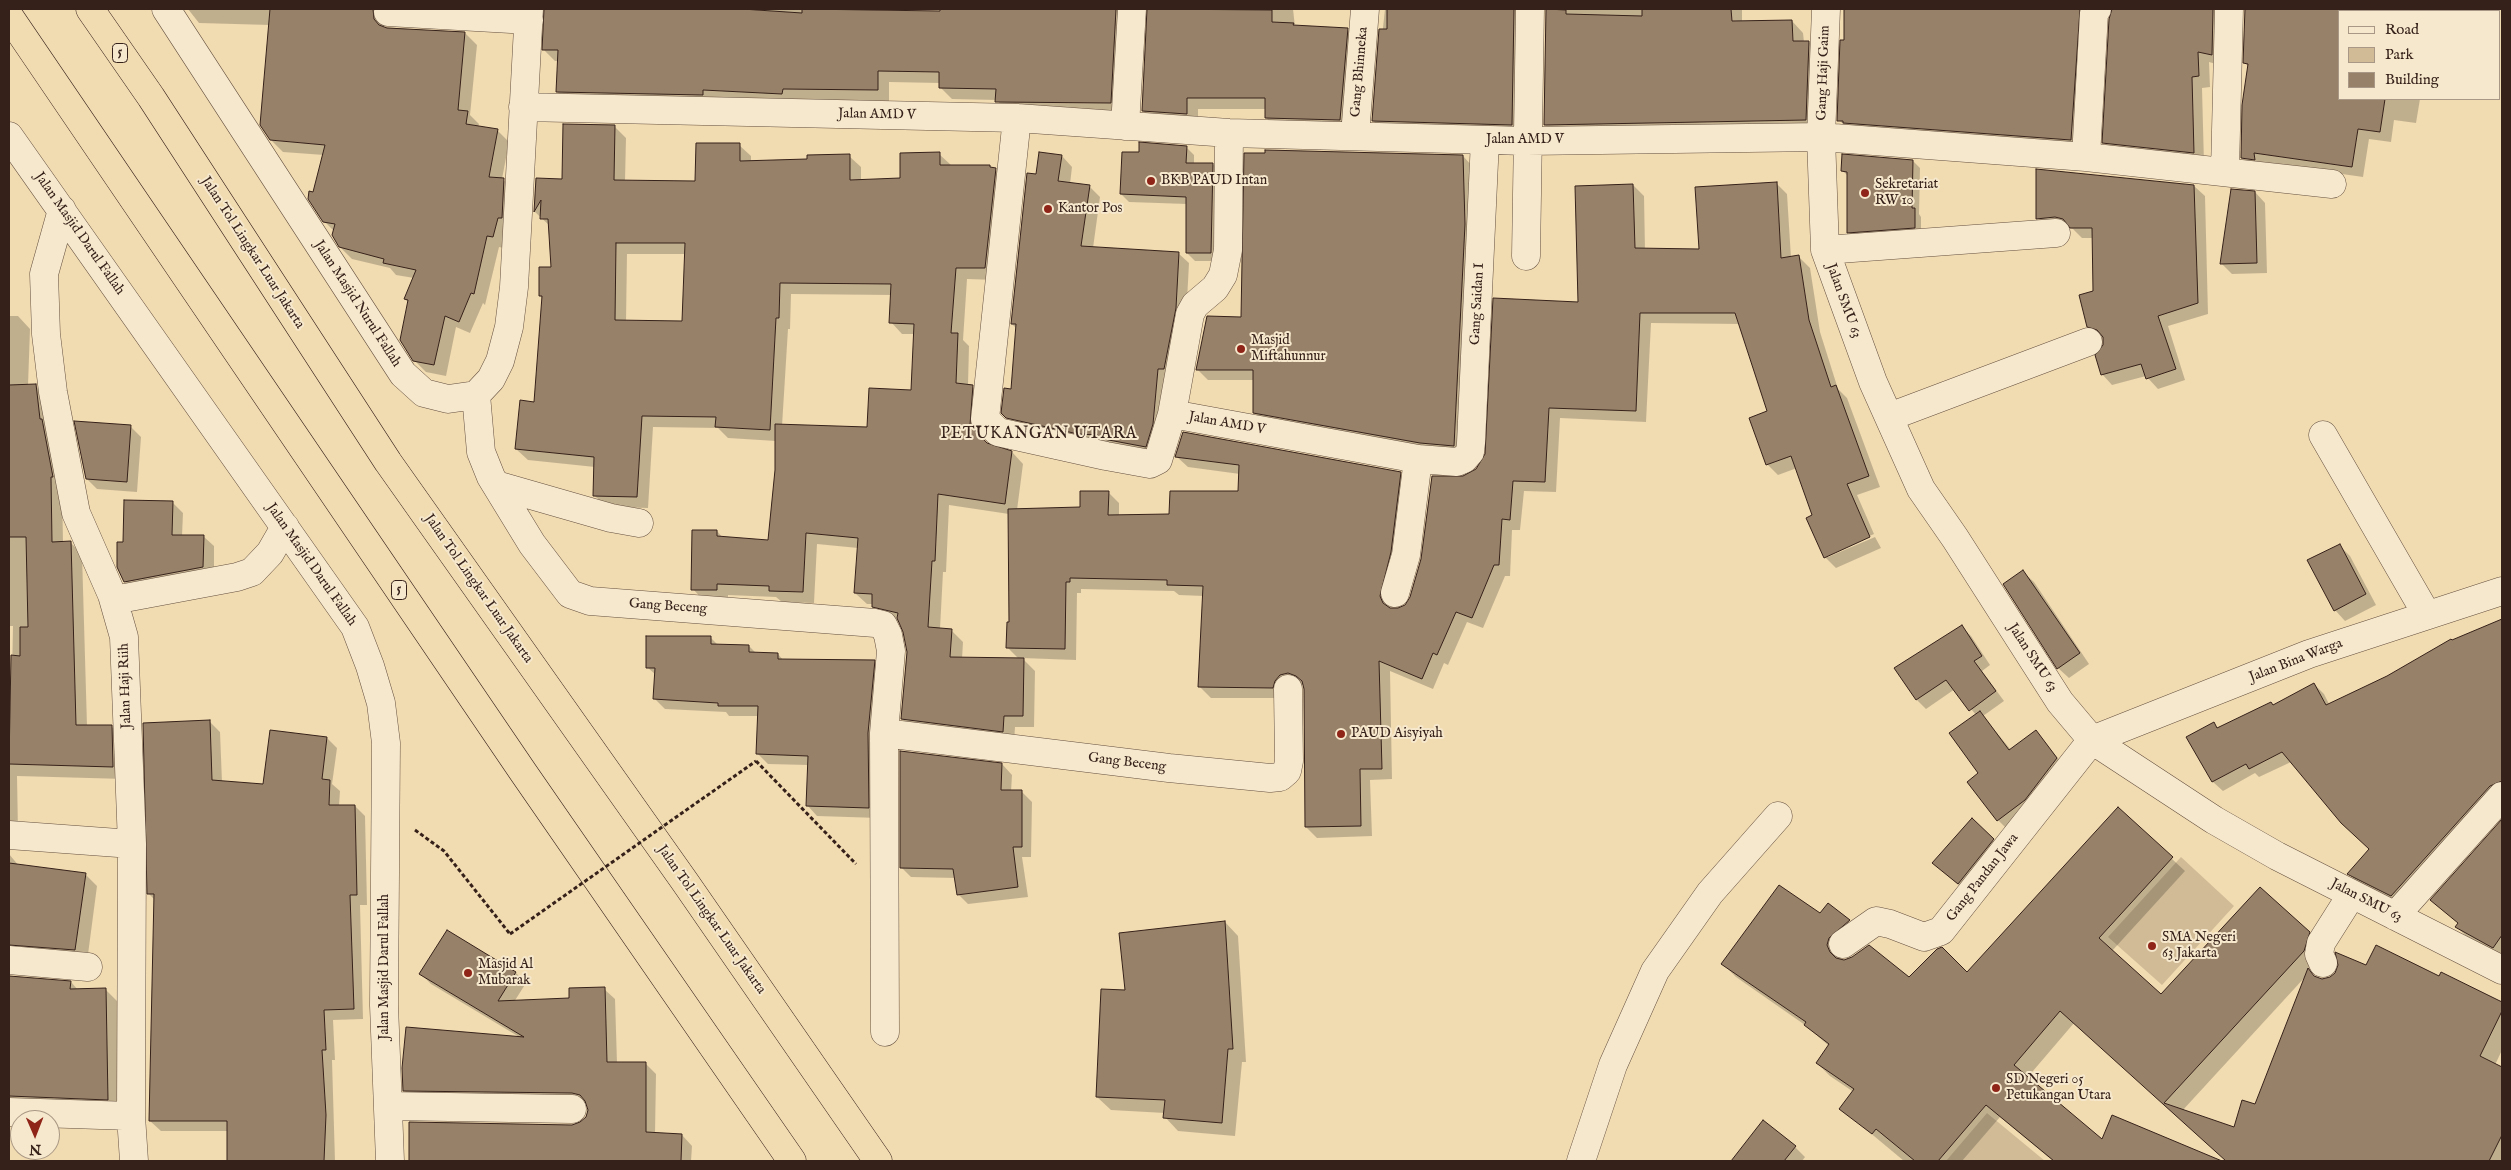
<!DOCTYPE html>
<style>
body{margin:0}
#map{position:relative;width:2511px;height:1170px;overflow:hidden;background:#f1dbb1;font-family:"IM FELL English",serif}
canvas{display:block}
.frame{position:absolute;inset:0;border:10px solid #36211a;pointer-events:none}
.legend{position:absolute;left:2338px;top:10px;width:162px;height:90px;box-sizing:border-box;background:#f6e8cc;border:1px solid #a99885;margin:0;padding:6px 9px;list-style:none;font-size:15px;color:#36211a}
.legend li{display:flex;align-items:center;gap:10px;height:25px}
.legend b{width:25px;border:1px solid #a99885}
.north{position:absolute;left:10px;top:1110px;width:50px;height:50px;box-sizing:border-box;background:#f6e8cc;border:1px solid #a99885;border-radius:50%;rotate:179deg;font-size:14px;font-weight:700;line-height:20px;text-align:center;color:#36211a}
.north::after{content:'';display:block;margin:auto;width:18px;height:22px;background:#8f2418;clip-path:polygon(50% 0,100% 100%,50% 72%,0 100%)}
</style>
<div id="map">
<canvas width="2511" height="1170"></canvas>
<div class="frame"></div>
<ul class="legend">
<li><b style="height:6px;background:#f6e8cc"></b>Road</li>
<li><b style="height:14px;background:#d1bb97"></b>Park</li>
<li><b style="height:14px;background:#978269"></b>Building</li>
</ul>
<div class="north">N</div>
</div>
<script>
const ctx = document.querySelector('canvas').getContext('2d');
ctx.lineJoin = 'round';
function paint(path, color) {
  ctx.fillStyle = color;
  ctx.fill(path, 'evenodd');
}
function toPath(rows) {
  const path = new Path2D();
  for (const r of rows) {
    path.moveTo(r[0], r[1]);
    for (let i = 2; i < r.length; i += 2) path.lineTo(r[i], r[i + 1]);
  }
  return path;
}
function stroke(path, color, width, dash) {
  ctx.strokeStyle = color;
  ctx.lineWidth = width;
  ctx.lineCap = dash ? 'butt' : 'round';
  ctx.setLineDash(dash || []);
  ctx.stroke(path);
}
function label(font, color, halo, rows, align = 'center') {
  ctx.font = font + ' "IM FELL English",serif';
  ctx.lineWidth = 4;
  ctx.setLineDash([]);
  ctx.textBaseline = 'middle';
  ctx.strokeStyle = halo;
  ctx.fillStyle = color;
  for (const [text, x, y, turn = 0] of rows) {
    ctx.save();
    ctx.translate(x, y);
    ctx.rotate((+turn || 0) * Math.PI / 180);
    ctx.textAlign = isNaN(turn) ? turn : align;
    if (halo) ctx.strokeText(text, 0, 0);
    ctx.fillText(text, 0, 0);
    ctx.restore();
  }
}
const green = toPath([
 [2181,857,2234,906,2162,985,2108,937],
 [1987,1113,2045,1161,1946,1161]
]);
const shadow = toPath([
 [188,9,395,9,384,23,384,27,465,33,477,45,470,115,479,124,478,127,497,130,509,142,502,179,515,190,504,248,499,247,485,305,483,303,470,333,456,327,446,376,426,372,414,360,408,302,405,299,414,278,396,275,390,268,352,259,340,247,334,231,324,221,314,193,324,155,283,152,271,140,270,25,199,23],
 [546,9,881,9,881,11,941,12,941,9,1134,9,1122,114,1008,113,997,100,952,99,940,87,940,83,889,82,889,101,569,103,557,92,558,61,555,61,544,50],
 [1149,9,1293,9,1295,27,1347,29,1359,41,1352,131,1278,129,1266,118,1266,109,1198,109,1198,125,1154,122,1143,111],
 [1385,9,1532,9,1524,136,1385,132,1373,121],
 [1547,9,1742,9,1742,22,1792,21,1803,33,1804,42,1809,42,1820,53,1817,132,1557,136,1545,125],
 [1845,9,2098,9,2082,151,1850,131,1839,120,1845,41],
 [2113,9,2230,9,2223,66,2209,62,2210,87,2202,88,2204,164,2115,154,2104,143],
 [2246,9,2441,9,2443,11,2340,11,2340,99,2420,99,2416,123,2394,120,2391,142,2369,139,2363,177,2265,163,2253,169,2242,158,2249,67,2245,63],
 [614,126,626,138,625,181,696,182,739,145,751,156,751,162,808,160,849,156,861,167,861,181,901,179,939,154,951,165,989,166,995,169,1007,181,997,280,967,279,963,340,969,346,968,385,972,386,984,398,982,437,988,445,1012,452,1023,464,1017,510,1081,508,1108,492,1119,503,1119,516,1170,516,1239,492,1240,474,1188,467,1177,457,1400,473,1411,484,1401,563,1390,608,1400,609,1407,605,1463,478,1477,470,1580,303,1633,185,1644,196,1645,250,1700,250,1776,183,1787,194,1791,258,1799,257,1810,268,1820,332,1838,389,1847,398,1880,487,1857,495,1874,534,1828,555,1828,557,1875,537,1881,548,1836,568,1825,557,1797,468,1778,475,1767,464,1769,412,1740,324,1651,323,1646,422,1560,418,1556,492,1524,491,1520,530,1512,530,1510,576,1505,576,1483,628,1467,622,1448,665,1444,663,1433,689,1390,671,1392,779,1370,780,1372,836,1317,838,1306,827,1304,685,1299,684,1284,698,1211,698,1200,687,1204,596,1179,595,1174,591,1081,589,1081,593,1077,593,1076,660,1022,658,1035,671,1034,727,1015,727,1014,743,914,731,902,719,908,652,905,632,900,622,885,618,873,604,867,604,855,593,858,548,817,544,814,603,782,602,776,597,728,595,728,601,704,601,693,589,717,531,723,538,769,541,776,470,776,441,728,438,718,428,653,427,648,508,606,507,595,496,595,467,528,460,516,449,535,403,543,299,540,296,552,269,550,226,535,212,537,179,564,180],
 [627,254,686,254,684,323,626,322],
 [791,294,892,295,891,322,902,334,915,334,913,391,868,428,782,426,788,329,790,329],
 [949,505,1009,514,1011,624,1007,647,1020,660,962,659,963,642,951,630,940,629,943,572,946,572],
 [1186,147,1194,155,1194,164,1213,164,1220,172,1219,261,1195,261,1187,253,1187,204,1129,202,1121,194,1140,154],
 [1266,154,1463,156,1473,167,1464,456,1265,423,1254,412,1254,380,1208,380,1197,369,1242,318],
 [1062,156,1072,167,1070,184,1089,186,1100,197,1093,248,1178,253,1189,263,1186,320,1156,457,1018,428,1003,413,1012,390,1017,329,1012,324,1037,175],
 [1913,161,1920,168,1919,214,1921,217,1921,234,1855,239,1848,232,1848,176,1843,171],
 [2194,186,2205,196,2208,314,2168,326,2185,380,2158,389,2146,376,2112,385,2102,374,2104,338,2099,337,2088,326,2094,292,2093,238,2082,238,2073,229,2067,227,2048,229,2038,218],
 [2255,192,2265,203,2267,273,2232,274,2221,263],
 [9,316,18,316,30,329,28,386,36,386,48,398,62,489,63,542,70,542,82,554,87,726,111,726,123,738,125,779,17,776,18,832,9,838,9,676,12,676,13,626,9,626],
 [130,426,141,437,137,492,97,489,87,479],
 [173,503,183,513,182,536,203,536,214,546,214,578,135,592,125,582],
 [2339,545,2350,556,2376,605,2345,621,2335,610],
 [2023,572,2034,582,2089,664,2069,678,2058,668],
 [2498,622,2502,626,2502,794,2402,905,2359,884,2349,874,2371,850,2291,762,2259,777,2255,773,2223,791,2213,782,2188,738,2213,723,2219,729,2274,706,2314,684,2324,694,2329,704,2388,678,2453,642],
 [1962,627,1971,636,1990,665,1982,671,2004,701,1983,716,2011,750,2036,732,2071,774,2012,834,1998,820,1980,773,1976,715,1955,689,1926,709,1917,700],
 [710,637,719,646,749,646,756,653,778,654,783,660,874,661,884,672,879,818,817,816,807,805,808,765,768,764,757,753,759,716,729,716,726,712,665,709,655,699,656,675,647,667],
 [210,722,220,732,222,782,264,785,327,738,337,748,332,784,340,791,339,806,355,806,365,816,367,905,360,905,363,1019,333,1020,335,1060,332,1060,335,1161,228,1161,228,1131,161,1131,150,1121,155,900,149,894],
 [1002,764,1012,775,1011,792,1022,792,1032,802,1031,857,1022,857,1028,897,968,904,958,894,956,878,911,877,901,867],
 [2118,809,2185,871,2112,951,2161,996,2309,933,2322,946,2316,965,2310,972,2316,978,2322,980,2367,967,2439,978,2441,974,2502,1003,2502,1050,2495,1065,2502,1069,2502,1161,2227,1161,2074,1023,2027,1078,2103,1141,2113,1117,2221,1161,2053,1161,2000,1117,1962,1161,1904,1161,1856,1121,1858,1095,1830,1076,1817,1063,1829,1046,1805,1025,1736,977,1723,964,1820,915,1829,905,1862,934,1842,951,1841,960,1909,978,1967,974],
 [2306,976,2256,1106,2235,1128,2182,1111],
 [1972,820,2001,848,1967,892,1942,871],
 [2502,821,2502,956,2466,936,2457,927,2459,924,2432,900],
 [9,854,19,866,85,874,97,886,87,962,9,963],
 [1225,922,1238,936,1246,1062,1242,1062,1235,1136,1178,1131,1165,1117,1165,1113,1111,1110,1097,1097,1127,991],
 [447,931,516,973,526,983,514,1002,570,999,604,989,615,999,617,1063,645,1063,656,1074,655,1134,682,1135,692,1146,691,1161,411,1161,581,1123,587,1117,589,1110,588,1104,584,1103,415,1101,404,1090,521,1038,431,984,421,974],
 [9,977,71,982,78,990,105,989,117,1001,119,1111,9,1116],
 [1763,1122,1795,1147,1805,1157,1802,1161,1732,1161]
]);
const building = toPath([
 [270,9,373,9,374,19,379,25,387,28,465,32,458,110,468,111,466,124,498,129,489,177,504,178,502,218,498,218,493,237,487,236,474,294,471,293,459,322,445,316,434,365,413,361,400,340,408,300,404,299,416,270,383,263,384,259,339,247,332,235,335,224,323,222,308,199,309,191,313,192,325,145,270,140,260,125,270,9],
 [544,9,742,9,802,13,802,9,940,11,940,9,1116,9,1111,103,995,102,996,89,939,88,939,72,878,71,878,90,783,89,782,94,703,90,703,95,556,92,558,50,542,50,544,9],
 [1147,9,1272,10,1272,22,1294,23,1293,25,1348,28,1340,120,1265,118,1265,98,1187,98,1187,114,1142,111,1147,9],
 [1387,9,1514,9,1512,125,1372,121,1379,29,1387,29,1387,9],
 [1546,9,1566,10,1566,14,1642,16,1642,9,1731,9,1732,21,1792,20,1793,41,1809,41,1806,120,1544,125,1546,9],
 [1844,9,2080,9,2071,140,1843,123,1843,121,1837,121,1840,40,1844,40,1844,9],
 [2112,9,2213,9,2212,55,2198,52,2199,76,2192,77,2194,153,2102,143,2109,19,2112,9],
 [2245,9,2340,9,2340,99,2385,99,2380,132,2358,129,2352,167,2254,153,2255,160,2241,158,2242,105,2248,64,2243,63,2245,9],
 [563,124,615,125,614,180,695,181,696,143,740,143,740,161,807,159,807,155,850,154,850,180,900,178,900,153,940,152,940,165,990,165,990,167,996,168,985,268,956,268,951,333,958,333,956,383,973,385,970,425,987,443,1012,451,1005,504,938,494,935,561,932,561,928,627,952,629,950,657,1024,658,1023,716,1004,716,1003,732,901,719,907,652,903,632,897,618,898,613,872,607,872,594,854,593,858,538,806,533,803,592,769,591,769,586,717,584,717,590,691,590,692,530,717,530,717,536,768,540,775,470,775,424,867,427,869,388,911,390,914,324,889,323,891,284,780,283,779,318,776,318,770,430,715,427,716,417,642,416,637,497,593,496,594,457,515,449,520,400,534,402,542,296,539,296,539,267,551,267,548,219,540,219,541,200,534,212,536,178,562,179,563,124],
 [616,243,685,243,682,321,615,320,616,243],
 [1139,142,1187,146,1186,163,1213,163,1211,253,1186,253,1186,197,1120,194,1122,152,1139,152,1139,142],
 [1265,150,1463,155,1465,224,1454,446,1420,443,1253,413,1253,370,1196,370,1207,316,1241,317,1244,153,1265,153,1265,150],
 [1039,152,1062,155,1058,181,1090,185,1081,246,1179,252,1176,308,1164,369,1158,369,1153,424,1146,447,1098,438,1098,435,1078,434,1006,418,1001,413,1004,388,1011,389,1016,324,1011,324,1027,173,1036,174,1039,152],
 [1842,154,1913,160,1912,208,1915,208,1915,228,1847,233,1847,172,1841,171,1842,154],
 [2036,169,2194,185,2198,303,2158,316,2176,369,2146,379,2141,364,2101,375,2095,355,2103,345,2103,337,2097,330,2087,327,2079,295,2093,291,2092,228,2070,228,2063,219,2055,217,2036,219,2036,169],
 [1777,182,1781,258,1799,255,1809,320,1831,387,1836,385,1869,476,1847,484,1870,537,1824,558,1806,518,1812,515,1791,456,1766,465,1749,418,1767,411,1735,313,1640,313,1636,411,1549,408,1545,482,1513,481,1510,520,1502,519,1499,565,1494,565,1472,618,1456,612,1437,655,1433,653,1422,679,1379,661,1382,769,1360,769,1361,826,1305,827,1304,689,1302,681,1296,676,1288,673,1280,675,1275,681,1273,688,1198,687,1203,586,1167,585,1167,580,1070,578,1070,582,1066,582,1065,649,1006,648,1007,622,1009,622,1008,509,1080,507,1080,491,1109,491,1108,515,1169,514,1170,491,1238,491,1239,465,1175,457,1183,432,1401,472,1391,552,1380,596,1383,603,1390,608,1398,608,1405,605,1410,597,1421,559,1432,476,1463,476,1476,469,1485,454,1493,298,1578,302,1575,186,1633,184,1635,248,1699,249,1695,187,1777,182],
 [2231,189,2255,191,2257,263,2220,264,2231,189],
 [36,384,40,419,42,419,53,477,51,477,52,542,71,541,76,725,112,725,113,767,9,764,11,655,20,656,20,627,28,627,26,537,9,537,9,385,36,384],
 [74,421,131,425,127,482,86,479,74,421],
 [124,500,173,501,172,535,204,535,203,567,124,582,117,567,117,542,123,542,124,500],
 [2340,544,2366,594,2334,611,2307,560,2340,544],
 [2023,570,2080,653,2057,669,2003,584,2023,570],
 [2502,619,2502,781,2490,786,2391,896,2347,874,2369,849,2341,823,2282,752,2249,769,2246,764,2212,782,2186,737,2214,722,2217,728,2271,702,2273,705,2314,683,2326,705,2387,676,2451,639,2452,640,2502,619],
 [1962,625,1982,656,1974,661,1996,691,1969,711,1946,680,1916,700,1894,668,1962,625],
 [646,636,711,636,711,644,749,645,749,652,778,653,778,659,875,660,868,733,869,808,806,806,808,756,756,754,758,706,718,706,718,703,653,699,655,668,646,668,646,636],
 [1980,711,2009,750,2036,730,2057,758,2025,800,1997,821,1967,782,1978,773,1949,733,1980,711],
 [210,720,212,780,263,784,270,730,327,737,322,779,330,780,329,805,355,805,357,895,350,895,354,1009,324,1010,326,1050,322,1050,326,1115,324,1161,227,1161,227,1121,149,1121,154,894,147,894,143,723,210,720],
 [900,751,1002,763,1001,790,1022,790,1022,847,1013,847,1018,887,957,895,953,869,900,868,900,751],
 [2118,807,2173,857,2099,938,2161,994,2260,887,2310,932,2304,951,2164,1103,2234,1127,2242,1100,2255,1104,2308,968,2314,976,2322,979,2330,977,2335,973,2338,965,2335,952,2366,965,2376,945,2439,976,2441,972,2502,1002,2502,1011,2480,1056,2502,1067,2502,1135,2489,1161,2226,1161,2060,1011,2014,1065,2102,1139,2112,1115,2222,1161,2054,1161,1986,1105,1938,1161,1915,1161,1876,1129,1872,1134,1839,1109,1854,1089,1816,1063,1829,1044,1804,1025,1806,1022,1721,964,1779,885,1820,913,1828,903,1850,920,1829,938,1827,945,1830,952,1836,958,1844,960,1852,957,1869,945,1909,977,1937,949,1942,947,1967,972,2118,807],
 [1972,818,1994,839,1958,884,1932,863,1972,818],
 [2502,819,2502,935,2493,948,2455,927,2458,923,2430,900,2502,819],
 [9,863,86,873,75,950,9,945,9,863],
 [1225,921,1233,1049,1228,1049,1222,1123,1163,1118,1165,1100,1096,1097,1101,989,1125,990,1119,933,1225,921],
 [447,930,516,972,498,1001,569,998,569,988,605,987,607,1062,646,1062,646,1132,682,1134,681,1161,409,1161,409,1122,572,1125,580,1122,586,1117,588,1110,585,1101,580,1095,572,1093,403,1091,402,1068,406,1027,524,1037,419,974,447,930],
 [9,976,71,981,70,989,106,988,108,1100,9,1096,9,976],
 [1763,1120,1796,1146,1784,1161,1731,1161,1763,1120]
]);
const path = toPath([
 [756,761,856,864],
 [415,830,444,851,510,934]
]);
const minor = toPath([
 [166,9,403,374,424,393,448,399,476,395,491,379,500,361,509,327,514,287,529,9],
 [1826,9,1821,137,1825,250,1873,382,1921,489,1955,538,2060,702,2092,740,2214,820,2277,856,2502,970],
 [388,12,529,20],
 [523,107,1017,118,1229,133,1527,141,1821,137,2086,157,2332,184],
 [1017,118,985,419,998,432,1106,456,1150,464,1158,460,1172,414],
 [1125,126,1132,9],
 [1229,133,1228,250,1223,275,1215,288,1195,305,1190,314,1172,414,1418,459,1457,462,1464,459,1470,452,1471,443,1485,140],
 [1355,135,1365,9],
 [9,136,355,627,370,666,381,703,386,743,384,1005,390,1161],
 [2086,157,2094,13,2097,9],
 [2225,171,2229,9],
 [62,210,44,274,46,334,53,392,76,513,112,595,124,637,132,844,131,1116,134,1161],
 [1825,250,2056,233],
 [1526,256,1530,9],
 [476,395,481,452,491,477,532,544,570,594,590,601,875,623,883,625,888,635,891,651,884,733,1169,768,1270,778,1280,777,1287,771,1289,761,1288,689],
 [1889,417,2088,342],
 [2323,435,2427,615],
 [496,485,611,518,639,523],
 [1395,593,1406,555,1418,459],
 [114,600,237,577,252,572,270,553,285,527],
 [884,733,885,1032],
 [9,835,132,844],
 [2395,916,2502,796],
 [1843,944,1876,921,1890,924,1924,937,1941,931,2092,740,2309,654,2502,591],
 [9,960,88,967],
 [2323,963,2319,954,2321,943,2352,894],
 [388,1106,572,1109],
 [9,1112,131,1116],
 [1581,1161,1613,1065,1655,971,1710,893,1778,816]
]);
const highway = toPath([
 [90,9,151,97,388,462,685,882,878,1161],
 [9,16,523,772,792,1161]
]);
const pathBridge = toPath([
 [510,934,756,761]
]);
const markers = [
 [1151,181,5,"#8f2418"],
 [1865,193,5,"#8f2418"],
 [1048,209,5,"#8f2418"],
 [1241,349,5,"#8f2418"],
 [1341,734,5,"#8f2418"],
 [2152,946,5,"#8f2418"],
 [468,973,5,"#8f2418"],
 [1996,1088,5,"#8f2418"]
];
const shields = [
 [120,53,15],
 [399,590,15]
];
const shieldNames = [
 ["5",120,53],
 ["5",399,590]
];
const streetNames = [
 ["Gang Bhinneka",1360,72,-85],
 ["Gang Haji Gaim",1824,73,-88],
 ["Jalan AMD V",877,115,1],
 ["Jalan AMD V",1525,140],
 ["Jalan Masjid Darul Fallah",79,234,55],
 ["Jalan Tol Lingkar Luar Jakarta",252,253,57],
 ["Jalan SMU 63",1843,301,70],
 ["Jalan Masjid Nurul Fallah",357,304,57],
 ["Gang Saidan I",1478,304,-87],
 ["Jalan AMD V",1227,424,10],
 ["Jalan Masjid Darul Fallah",311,565,55],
 ["Jalan Tol Lingkar Luar Jakarta",478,589,55],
 ["Gang Beceng",668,607,4],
 ["Jalan SMU 63",2032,658,57],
 ["Jalan Bina Warga",2296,661,-21],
 ["Jalan Haji Riih",126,686,-92],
 ["Gang Beceng",1127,763,7],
 ["Gang Pandan Jawa",1983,878,-52],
 ["Jalan SMU 63",2366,901,27],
 ["Jalan Tol Lingkar Luar Jakarta",711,920,55],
 ["Jalan Masjid Darul Fallah",385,967,-90]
];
const poiNames = [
 ["BKB PAUD Intan",1161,181],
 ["Sekretariat",1875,185],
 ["RW 10",1875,201],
 ["Kantor Pos",1058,209],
 ["Masjid",1251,341],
 ["Miftahunnur",1251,357],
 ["PAUD Aisyiyah",1351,734],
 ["SMA Negeri",2162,938],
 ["63 Jakarta",2162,954],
 ["Masjid Al",478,965],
 ["Mubarak",478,981],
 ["SD Negeri 05",2006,1080],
 ["Petukangan Utara",2006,1096]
];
const quarterNames = [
 ["PETUKANGAN UTARA",1039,435]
];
paint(green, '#d1bb97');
paint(shadow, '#0003');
paint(building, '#978269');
stroke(building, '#36211a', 1);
stroke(minor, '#655040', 29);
stroke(highway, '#36211a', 29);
stroke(path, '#36211a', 3, [4, 2.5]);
stroke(minor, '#f6e8cc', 28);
stroke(highway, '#f1dbb1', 28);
stroke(pathBridge, '#36211a', 3, [4, 2.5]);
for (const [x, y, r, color] of markers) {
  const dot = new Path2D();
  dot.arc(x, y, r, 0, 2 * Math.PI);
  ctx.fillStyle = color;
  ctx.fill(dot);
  stroke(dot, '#f6e8cc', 2);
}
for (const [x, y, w] of shields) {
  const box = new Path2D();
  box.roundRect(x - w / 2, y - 9.5, w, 19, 4);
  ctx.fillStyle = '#f6e8cc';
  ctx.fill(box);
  stroke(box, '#36211a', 1);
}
label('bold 12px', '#36211a', null, shieldNames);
label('14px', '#36211a', '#f6e8cc', streetNames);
label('14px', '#36211a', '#f6e8cc', poiNames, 'left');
ctx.letterSpacing = '1px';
label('16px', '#36211a', '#f6e8cc', quarterNames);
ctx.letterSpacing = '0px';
</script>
